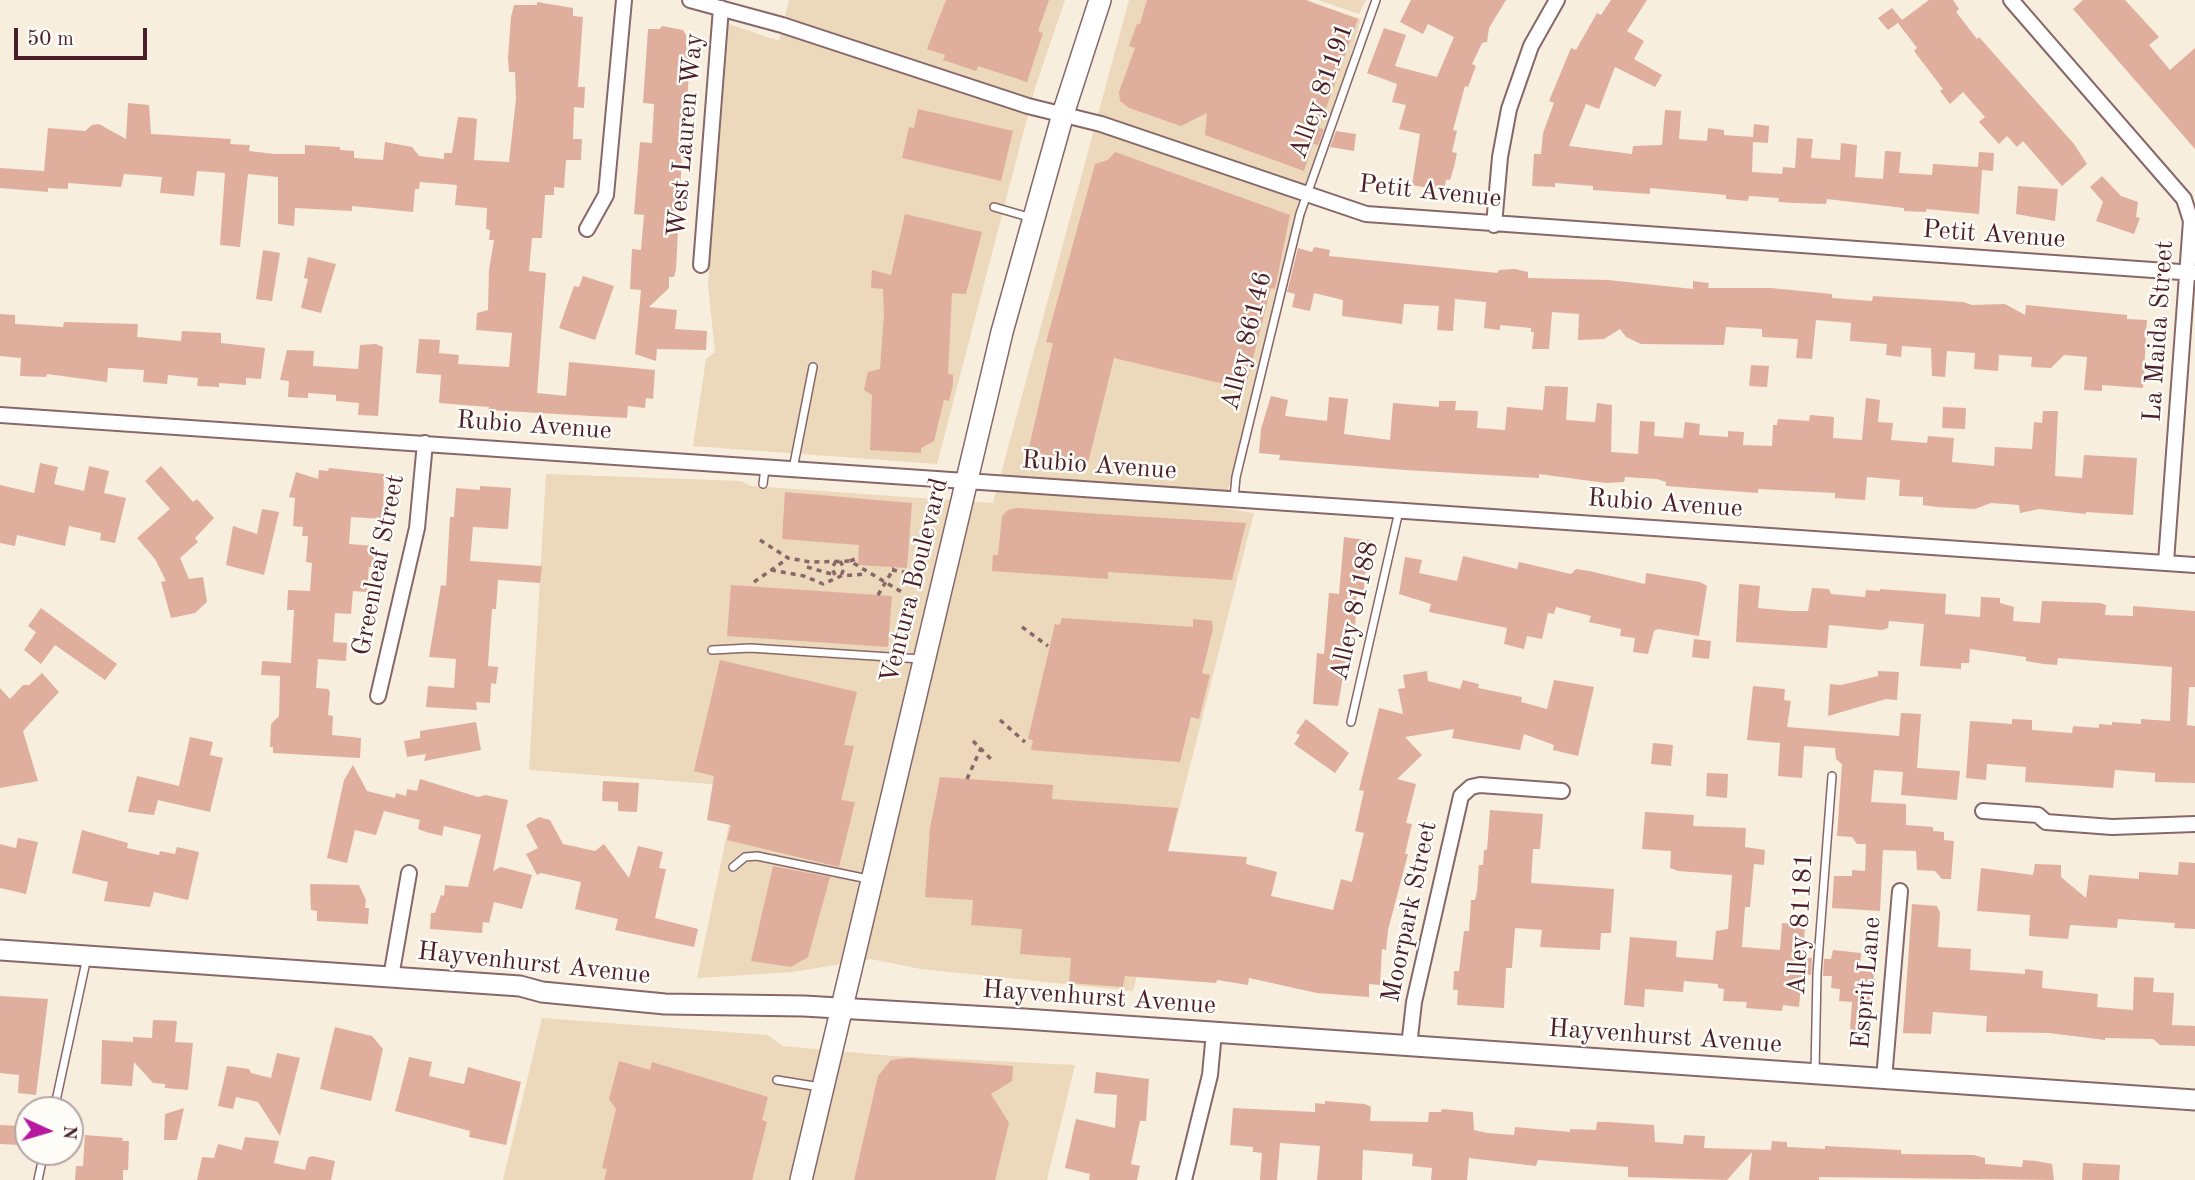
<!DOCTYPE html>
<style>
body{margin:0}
#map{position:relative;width:2195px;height:1180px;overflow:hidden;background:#f8eedd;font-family:"Old Standard TT",serif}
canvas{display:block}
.north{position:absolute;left:14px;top:1096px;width:70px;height:70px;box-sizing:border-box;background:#fdfcf7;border:2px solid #b5a4a5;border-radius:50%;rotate:94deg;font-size:19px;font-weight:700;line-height:28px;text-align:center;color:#4a1f2b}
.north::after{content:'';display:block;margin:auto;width:24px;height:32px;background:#b5179e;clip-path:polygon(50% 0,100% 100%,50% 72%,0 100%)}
.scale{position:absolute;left:14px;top:28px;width:133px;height:32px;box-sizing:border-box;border:4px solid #4a1f2b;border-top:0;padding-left:9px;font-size:21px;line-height:24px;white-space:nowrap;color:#4a1f2b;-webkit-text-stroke:5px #fdfcf7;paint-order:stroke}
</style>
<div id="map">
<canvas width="2195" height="1180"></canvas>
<div class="north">N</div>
<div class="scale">50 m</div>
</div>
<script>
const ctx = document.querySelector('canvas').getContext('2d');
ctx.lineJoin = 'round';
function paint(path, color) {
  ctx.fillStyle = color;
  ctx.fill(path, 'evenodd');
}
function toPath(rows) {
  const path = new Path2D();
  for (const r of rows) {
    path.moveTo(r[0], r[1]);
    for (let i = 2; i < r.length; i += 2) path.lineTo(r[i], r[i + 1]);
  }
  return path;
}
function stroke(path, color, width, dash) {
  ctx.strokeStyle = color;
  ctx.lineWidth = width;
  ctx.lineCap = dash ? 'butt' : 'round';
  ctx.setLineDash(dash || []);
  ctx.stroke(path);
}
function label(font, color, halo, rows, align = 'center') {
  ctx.font = font + ' "Old Standard TT",serif';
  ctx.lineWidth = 5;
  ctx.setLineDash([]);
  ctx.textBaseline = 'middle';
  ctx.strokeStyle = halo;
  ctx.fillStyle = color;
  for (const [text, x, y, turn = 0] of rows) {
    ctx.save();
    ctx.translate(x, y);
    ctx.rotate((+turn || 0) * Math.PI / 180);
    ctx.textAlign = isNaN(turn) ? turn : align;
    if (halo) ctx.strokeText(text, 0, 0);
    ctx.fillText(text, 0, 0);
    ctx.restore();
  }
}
const built = toPath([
 [789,0,1065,0,1035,88,937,464,693,446,706,359,715,352,708,285,729,24,779,41],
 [1129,0,1303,0,1361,19,1223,508,1254,513,1133,991,921,969,871,959,793,972,697,978,737,786,529,770,546,474,741,481,751,486,993,503],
 [1318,0,1366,0,1359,14],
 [542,1018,768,1035,782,1046,893,1056,1075,1065,1047,1180,503,1180]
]);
const building = toPath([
 [946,0,1049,0,1038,31,1043,33,1027,82,978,66,976,71,943,60,945,55,927,49],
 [1147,0,1306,0,1358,19,1319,128,1324,129,1318,145,1313,144,1304,171,1205,135,1207,113,1181,126,1129,108,1120,101,1119,92,1135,48,1129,46,1137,24,1140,24],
 [1411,0,1506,0,1489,28,1487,42,1482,43,1472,64,1476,66,1468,87,1465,86,1453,130,1457,131,1452,152,1457,153,1454,167,1450,180,1446,180,1444,191,1412,185,1420,134,1399,129,1406,105,1392,102,1397,84,1367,73,1384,28,1406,35,1395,66,1437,77,1454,37,1428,24,1423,34,1400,22],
 [1611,0,1647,0,1627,31,1644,41,1634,59,1662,75,1655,87,1615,67,1599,109,1586,104,1569,146,1632,154,1633,146,1662,145,1665,110,1681,111,1679,139,1707,141,1708,128,1724,130,1724,135,1753,137,1754,124,1769,126,1768,143,1753,142,1752,172,1782,174,1783,167,1795,168,1797,138,1813,139,1811,158,1840,160,1841,143,1857,145,1855,177,1883,179,1885,151,1901,152,1899,173,1932,175,1933,164,1978,167,1979,152,1994,153,1993,171,1982,170,1979,214,1926,209,1926,212,1904,211,1904,208,1827,199,1826,204,1795,203,1778,202,1779,198,1749,196,1748,201,1726,199,1726,195,1650,188,1650,194,1593,190,1593,186,1555,183,1555,187,1532,186,1534,154,1541,154,1543,133,1554,103,1549,101,1571,48,1576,50,1597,13,1601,15],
 [1929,0,1953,0,1959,9,1956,12,1977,39,1979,37,2074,144,2087,164,2062,186,2023,141,2017,147,2007,136,1999,144,1979,122,1985,117,1963,92,1950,104,1940,91,1943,89,1914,51,1917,48,1898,23],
 [2083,0,2125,0,2159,37,2149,45,2170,70,2195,48,2195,149,2073,9],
 [537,2,573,8,573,16,583,17,578,87,585,87,584,108,574,107,573,139,582,139,581,160,566,160,564,188,554,187,554,195,545,195,542,238,532,238,529,271,546,273,537,393,566,396,569,362,655,370,653,399,646,398,645,408,628,406,627,418,488,410,489,407,439,403,441,375,416,373,419,339,440,340,439,353,459,355,458,364,509,367,512,333,476,330,477,313,488,310,489,270,494,240,489,240,490,230,486,229,487,208,455,205,457,185,420,182,419,189,415,189,413,212,352,206,352,211,295,208,294,226,278,224,278,177,248,174,240,247,220,245,225,173,197,171,194,196,160,193,162,177,124,174,121,187,68,183,68,189,48,188,48,192,0,188,0,168,44,171,48,128,85,131,92,125,99,124,126,139,128,103,149,105,151,134,231,139,230,144,250,145,249,151,275,154,305,154,305,145,340,147,340,150,354,151,354,158,383,160,385,142,412,147,419,156,444,159,444,153,452,153,458,117,473,118,477,119,474,160,509,162,516,99,515,72,509,72,508,58,511,17,514,5,537,5],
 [1892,8,1902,20,1888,30,1878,18],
 [662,26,683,30,686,35,686,45,690,46,688,89,687,96,683,96,679,141,679,153,682,153,676,269,674,277,669,277,669,288,649,307,677,310,675,329,707,331,706,350,657,349,656,361,635,354,641,290,630,289,632,249,641,250,644,215,634,214,640,142,652,143,654,104,643,103,648,29,660,29],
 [918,109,1013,131,1001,181,902,158,909,127,914,128],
 [1336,131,1356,134,1354,151,1330,147],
 [1115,152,1290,215,1275,289,1271,288,1245,389,1114,358,1088,463,1081,463,1028,452,1053,343,1046,342,1095,164,1108,160],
 [2102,176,2121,196,2138,202,2136,217,2140,218,2134,234,2096,221,2103,202,2090,187],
 [2018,186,2058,189,2055,221,2016,214],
 [905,214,982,232,966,294,952,293,948,374,953,375,953,385,949,401,944,400,934,441,921,448,921,453,870,450,872,395,864,390,868,372,880,369,884,314,883,289,871,288,872,270,891,275],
 [1314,247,1330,250,1329,256,1497,273,1499,270,1515,269,1528,272,1528,278,1608,280,1693,289,1693,281,1709,283,1708,288,1771,288,1832,294,1832,298,1872,301,1873,296,1963,302,1972,305,2005,304,2025,315,2026,305,2127,315,2127,319,2147,320,2143,388,2102,385,2102,391,2084,390,2087,357,2064,355,2051,368,2031,367,2032,357,1999,355,1998,371,1974,369,1975,353,1947,351,1945,377,1932,376,1931,348,1902,346,1901,357,1886,355,1887,344,1850,341,1851,323,1816,320,1812,359,1796,358,1798,339,1762,337,1762,329,1726,327,1724,345,1641,344,1626,337,1620,329,1604,339,1578,340,1579,314,1552,312,1549,349,1532,349,1534,332,1531,332,1531,328,1500,325,1500,330,1484,328,1486,302,1455,299,1453,331,1437,330,1439,306,1404,304,1402,324,1342,316,1343,300,1314,293,1310,311,1292,307,1295,294,1287,292,1298,248,1312,252],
 [263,250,280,253,272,301,256,299],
 [308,257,336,264,321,313,301,308,308,279,304,278],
 [583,276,614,286,595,340,559,328,574,286,579,287],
 [0,314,15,315,15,324,63,327,64,322,138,324,137,337,181,341,182,331,221,333,221,343,265,348,261,379,246,378,246,385,219,383,219,387,197,386,198,378,168,375,167,384,143,382,144,370,108,368,107,382,47,374,46,377,20,376,21,358,0,356],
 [376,344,383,347,378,416,358,415,359,403,336,401,336,395,308,393,308,398,288,397,289,381,280,380,287,350,314,351,313,366,358,369,360,345],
 [1751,365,1769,366,1767,387,1749,386],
 [1545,386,1568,387,1566,420,1595,422,1597,403,1612,405,1611,452,1638,454,1640,421,1655,422,1654,436,1683,438,1685,422,1700,424,1699,435,1728,437,1728,431,1744,432,1743,445,1772,446,1773,425,1777,425,1778,419,1809,421,1810,415,1834,417,1833,438,1862,440,1866,398,1880,400,1878,422,1893,423,1891,440,1927,443,1928,436,1954,438,1952,462,1994,466,1995,447,2032,449,2034,422,2042,423,2043,411,2058,411,2055,476,2082,478,2084,455,2137,458,2133,515,2086,512,2086,514,2039,509,2020,513,2019,505,1991,503,1975,509,1937,507,1923,505,1923,497,1899,496,1900,480,1867,477,1865,500,1835,498,1835,493,1758,489,1758,493,1666,486,1666,482,1657,479,1625,477,1624,482,1606,483,1539,474,1539,478,1406,470,1279,460,1280,455,1259,453,1261,429,1271,396,1288,400,1285,416,1327,421,1329,397,1348,399,1344,434,1390,440,1393,403,1439,407,1439,401,1456,401,1455,410,1478,411,1477,428,1505,430,1507,407,1543,410],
 [1943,407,1966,408,1965,429,1942,428],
 [40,463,58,467,54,484,84,491,89,466,109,471,104,493,126,498,115,543,100,540,101,533,69,526,65,546,17,535,15,546,0,543,0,485,34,493],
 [161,466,193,502,197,499,214,518,195,538,198,542,180,558,189,579,203,577,207,602,195,613,171,618,161,582,166,581,155,559,137,538,170,509,145,481],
 [329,468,384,474,383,519,351,517,349,544,375,546,374,567,369,567,367,592,353,591,351,614,335,613,333,642,347,643,346,661,318,659,316,688,328,689,330,692,328,715,333,716,332,735,361,738,360,758,273,753,273,747,270,747,271,724,279,716,280,676,261,675,262,661,291,663,294,610,287,610,288,590,310,591,312,563,306,562,308,536,302,536,303,527,293,526,295,498,289,497,296,472,318,479,319,470,328,471],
 [480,486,511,488,508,529,473,527,470,561,542,566,540,583,498,580,496,609,492,609,488,666,498,667,496,684,491,683,490,703,476,702,477,710,426,707,428,686,454,688,456,659,429,657,441,585,446,586,450,517,454,517,456,488,480,490],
 [785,492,912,503,907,568,858,565,859,545,782,539],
 [1017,508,1100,514,1246,523,1232,580,1108,572,1108,579,992,571,993,555,998,555,1002,516,1008,510],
 [262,509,279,512,264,575,226,565,233,526,257,534],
 [1344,537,1372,541,1368,573,1365,573,1364,591,1357,590,1355,628,1351,628,1338,706,1313,704,1317,653,1324,654,1329,593,1339,594],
 [1463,556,1517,569,1519,562,1571,574,1576,569,1589,571,1645,584,1646,573,1700,582,1707,586,1699,636,1658,629,1654,631,1648,654,1633,652,1635,638,1620,636,1621,629,1589,622,1591,616,1556,607,1554,614,1548,613,1542,639,1527,636,1524,649,1504,644,1507,628,1429,612,1431,604,1399,594,1405,557,1422,560,1419,573,1457,581],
 [1739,584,1760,586,1758,608,1790,611,1808,611,1812,588,1829,589,1831,594,1865,597,1866,590,1880,591,1880,589,1946,594,1945,614,1980,617,1981,597,2000,598,2000,603,2014,607,2013,621,2040,623,2042,601,2100,603,2106,605,2105,615,2133,616,2133,606,2195,611,2195,687,2189,687,2187,725,2195,726,2195,783,2155,782,2155,773,2115,770,2113,788,2025,782,2026,767,1987,764,1986,780,1966,778,1970,721,2012,724,2012,719,2032,720,2032,730,2072,733,2073,726,2099,728,2099,724,2112,725,2112,722,2141,724,2141,719,2170,721,2172,667,2058,658,2057,665,2043,664,2026,661,2026,657,1970,649,1969,663,1961,663,1961,669,1920,666,1924,624,1889,621,1888,628,1882,630,1829,625,1827,648,1736,642],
 [731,585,892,596,888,647,727,636],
 [41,608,117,664,105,680,55,645,41,664,24,650,36,632,28,626],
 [1062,618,1193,627,1193,619,1212,621,1213,629,1202,673,1210,675,1199,719,1191,717,1180,762,1031,750,1033,740,1028,739,1055,624,1060,625],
 [1694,639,1711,641,1709,659,1692,657],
 [720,660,857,692,844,745,854,746,841,800,855,802,839,867,727,840,731,825,707,820,714,776,694,771],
 [1427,671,1428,681,1460,689,1463,680,1479,684,1478,688,1522,697,1521,702,1547,709,1554,680,1594,687,1578,756,1553,750,1554,745,1524,734,1520,750,1452,738,1454,729,1405,737,1422,755,1397,779,1416,784,1406,823,1412,824,1405,854,1408,854,1388,930,1386,950,1382,949,1380,985,1369,984,1369,997,1317,993,1249,978,1248,985,1217,980,1216,983,1125,976,1123,987,1069,983,1071,958,1020,954,1022,929,971,925,973,900,925,897,930,828,940,777,1053,785,1052,799,1178,808,1168,851,1247,857,1246,864,1277,872,1271,896,1333,910,1341,879,1352,882,1364,833,1355,831,1364,791,1359,790,1379,708,1403,714,1398,689,1405,688,1403,675],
 [1878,671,1899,672,1897,700,1886,699,1828,716,1830,684,1841,685,1878,676],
 [42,673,59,692,23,731,38,781,0,788,0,688,10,699,23,685,29,685],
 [1753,686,1785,689,1784,700,1791,701,1787,727,1899,736,1901,713,1921,714,1917,768,1960,771,1957,800,1901,795,1903,772,1874,770,1871,802,1906,804,1906,825,1933,827,1933,831,1944,832,1944,840,1954,841,1951,879,1942,879,1935,871,1917,870,1916,851,1883,850,1880,911,1832,908,1834,876,1852,876,1852,870,1865,871,1866,844,1857,844,1852,837,1837,836,1842,764,1836,759,1835,748,1804,746,1802,778,1778,776,1780,743,1747,740],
 [1306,719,1349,753,1335,773,1294,744,1300,735,1296,733],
 [476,722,481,750,424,761,426,754,407,757,404,741,420,738,420,731],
 [190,737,213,742,210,755,223,758,210,812,158,800,154,815,128,812,137,776,179,786],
 [1653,743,1673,745,1671,766,1651,764],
 [353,765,367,791,395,798,396,793,406,796,407,789,417,791,420,779,478,797,485,795,508,800,493,871,501,867,532,875,522,909,494,902,489,923,483,922,482,933,430,929,431,913,435,913,441,895,444,896,445,885,468,887,481,835,444,826,442,836,426,832,418,829,420,820,384,811,376,835,355,830,347,863,327,858,344,780],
 [1707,773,1728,774,1727,798,1706,796],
 [603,781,639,783,637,812,618,811,618,802,602,801],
 [1490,810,1543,814,1540,849,1533,849,1531,883,1614,889,1611,933,1601,933,1600,950,1540,947,1542,930,1515,928,1512,968,1506,968,1504,1008,1457,1005,1458,990,1453,990,1454,971,1459,971,1464,931,1469,931,1471,900,1475,900,1477,891,1479,865,1483,865,1484,850,1487,850],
 [1645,812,1694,815,1693,826,1746,828,1745,847,1765,850,1764,865,1754,864,1750,907,1745,907,1742,947,1780,950,1782,923,1805,925,1803,957,1812,958,1811,975,1802,974,1799,1007,1783,1005,1782,1011,1746,1008,1747,1002,1723,1001,1724,989,1718,988,1718,984,1684,981,1683,992,1645,989,1644,1007,1624,1005,1630,937,1677,941,1676,957,1713,960,1716,931,1728,929,1732,875,1678,871,1670,868,1671,851,1642,849],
 [539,817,550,820,563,844,595,851,604,844,629,878,638,846,663,852,659,868,666,869,655,918,698,929,694,947,615,930,618,919,575,909,581,882,541,873,537,875,526,854,538,848,526,825],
 [82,830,128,843,127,848,159,855,160,851,175,854,177,847,199,852,188,900,154,892,150,907,104,901,108,882,72,873],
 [18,838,38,842,26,894,0,888,0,844,16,848],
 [2179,862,2195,863,2195,929,2174,928,2175,923,2118,919,2117,928,2070,925,2068,939,2029,936,2030,915,1977,911,1981,868,2033,875,2035,864,2061,865,2061,877,2086,898,2089,875,2139,879,2139,872,2178,875],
 [773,866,830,877,808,957,791,967,751,961],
 [310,884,359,885,366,900,365,908,369,908,368,924,317,921,317,911,311,910],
 [1912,904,1937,906,1940,913,1938,947,1971,949,1970,970,2025,974,2025,969,2043,971,2042,988,2098,994,2097,1007,2133,1010,2134,977,2154,978,2153,992,2174,993,2172,1025,2195,1026,2195,1046,2160,1045,2153,1039,2105,1038,2105,1040,2049,1033,1986,1032,1987,1016,1933,1012,1931,1034,1903,1033],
 [1833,950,1861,953,1860,971,1874,972,1871,1032,1850,1030,1852,1002,1839,1001,1840,989,1831,988,1832,976,1823,976,1824,959,1831,959],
 [0,996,48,999,36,1095,18,1093,19,1075,0,1073],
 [153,1020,177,1021,175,1042,193,1043,188,1090,165,1088,165,1084,153,1083,134,1062,132,1086,101,1084,102,1040,133,1042,133,1037,152,1038],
 [335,1027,372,1036,383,1049,371,1101,320,1089],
 [277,1053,300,1058,280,1136,258,1102,236,1097,233,1109,218,1106,227,1066,249,1069,251,1073,271,1078],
 [409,1057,432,1062,429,1076,464,1084,468,1067,521,1082,506,1145,469,1137,470,1131,395,1111],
 [909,1058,1013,1066,1012,1081,991,1094,1009,1123,995,1180,854,1180,878,1076,891,1060],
 [619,1061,650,1070,652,1062,768,1097,762,1120,767,1122,752,1180,604,1180,607,1169,602,1168,616,1109,609,1099],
 [1096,1072,1149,1079,1146,1121,1140,1121,1131,1164,1140,1166,1137,1180,1089,1180,1090,1174,1065,1168,1076,1119,1115,1128,1117,1095,1094,1093],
 [1325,1101,1365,1104,1371,1107,1370,1121,1428,1122,1429,1112,1441,1112,1442,1109,1473,1112,1474,1130,1487,1133,1514,1135,1515,1127,1570,1132,1570,1129,1596,1130,1597,1122,1608,1122,1654,1125,1655,1142,1683,1144,1684,1135,1705,1136,1704,1148,1771,1150,1772,1141,1787,1142,1787,1147,1825,1149,1825,1146,1901,1150,1901,1154,1974,1155,1985,1158,1985,1164,2022,1167,2023,1160,2036,1161,2052,1164,2054,1180,1819,1177,1819,1180,1749,1180,1752,1152,1727,1180,1628,1177,1628,1167,1538,1160,1536,1166,1469,1158,1467,1180,1431,1180,1432,1168,1412,1166,1413,1154,1363,1150,1362,1180,1317,1180,1320,1146,1280,1143,1277,1180,1260,1180,1262,1153,1253,1152,1253,1147,1230,1145,1233,1108,1315,1112,1315,1103,1325,1104],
 [184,1108,177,1140,164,1140,165,1114],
 [0,1125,21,1126,19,1145,0,1144],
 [85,1135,123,1138,122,1141,129,1141,128,1170,123,1170,123,1180,75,1180,76,1166,83,1166],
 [245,1137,279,1141,274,1163,305,1170,308,1158,312,1156,335,1161,331,1180,197,1180,202,1157,214,1158,218,1144,242,1150],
 [2083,1163,2120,1165,2119,1180,2082,1180]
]);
const path = toPath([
 [760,540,788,558,810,562,850,561,905,594],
 [840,561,844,568,841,576],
 [850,561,858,558],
 [807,567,835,575],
 [771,570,804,576,823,584,841,576,866,574],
 [892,570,910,573],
 [835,575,832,568,836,561],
 [754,582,787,559],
 [878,595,894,568],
 [1022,627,1048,646],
 [1000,720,1025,742],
 [973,741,991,759],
 [967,779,981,748]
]);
const lane = toPath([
 [994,207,1032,218],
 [793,469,813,367],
 [763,484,765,468],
 [1234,498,1236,477,1300,214,1376,0],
 [712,650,750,648,921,659],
 [1351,722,1399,511],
 [733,867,745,857,757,856,868,879],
 [1815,1072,1817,973,1832,776],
 [777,1080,820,1087],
 [54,1110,87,957],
 [38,1180,44,1152]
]);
const street = toPath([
 [690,0,782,25,1028,106,1101,124,1366,214,2195,273],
 [2011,0,2184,199,2191,221,2166,562],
 [1494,225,1500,157,1509,109,1531,46,1557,0],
 [587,229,606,195,624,0],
 [701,265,721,8],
 [0,415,2195,565],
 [378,696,417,528,425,443],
 [1983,811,2038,815,2046,822,2112,827,2195,824],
 [391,977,409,873],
 [1409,1046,1414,1002,1461,796,1471,787,1480,785,1562,791],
 [1884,1079,1900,891],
 [1184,1180,1210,1075,1214,1032]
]);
const secondary = toPath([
 [0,950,520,986,542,992,665,1004,804,1006,1024,1019,2195,1100]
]);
const primary = toPath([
 [801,1180,1002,332,1063,114,1100,0]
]);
const streetNames = [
 ["Alley 81191",1322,91,-70],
 ["West Lauren Way",686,135,-85],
 ["Petit Avenue",1430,192,6],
 ["Petit Avenue",1994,235,4],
 ["La Maida Street",2159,331,-86],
 ["Alley 86146",1247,341,-76],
 ["Rubio Avenue",534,426,4],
 ["Rubio Avenue",1099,466,4],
 ["Rubio Avenue",1665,504,4],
 ["Greenleaf Street",379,565,-79],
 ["Ventura Boulevard",915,581,-76],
 ["Alley 81188",1355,611,-77],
 ["Moorpark Street",1410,912,-78],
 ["Alley 81181",1801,924,-87],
 ["Hayvenhurst Avenue",534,964,6],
 ["Esprit Lane",1867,983,-85],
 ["Hayvenhurst Avenue",1099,998,4],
 ["Hayvenhurst Avenue",1665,1037,4]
];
paint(built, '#ecd8ba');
paint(building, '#e0ae9d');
stroke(lane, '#876769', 10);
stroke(street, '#876769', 18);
stroke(secondary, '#876769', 23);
stroke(primary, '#876769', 24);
stroke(path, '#876769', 3.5, [5, 5]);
stroke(lane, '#fff', 7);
stroke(street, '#fff', 14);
stroke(secondary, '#fff', 19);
stroke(primary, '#fff', 21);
label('26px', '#4a1f2b', '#fdfcf7', streetNames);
</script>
